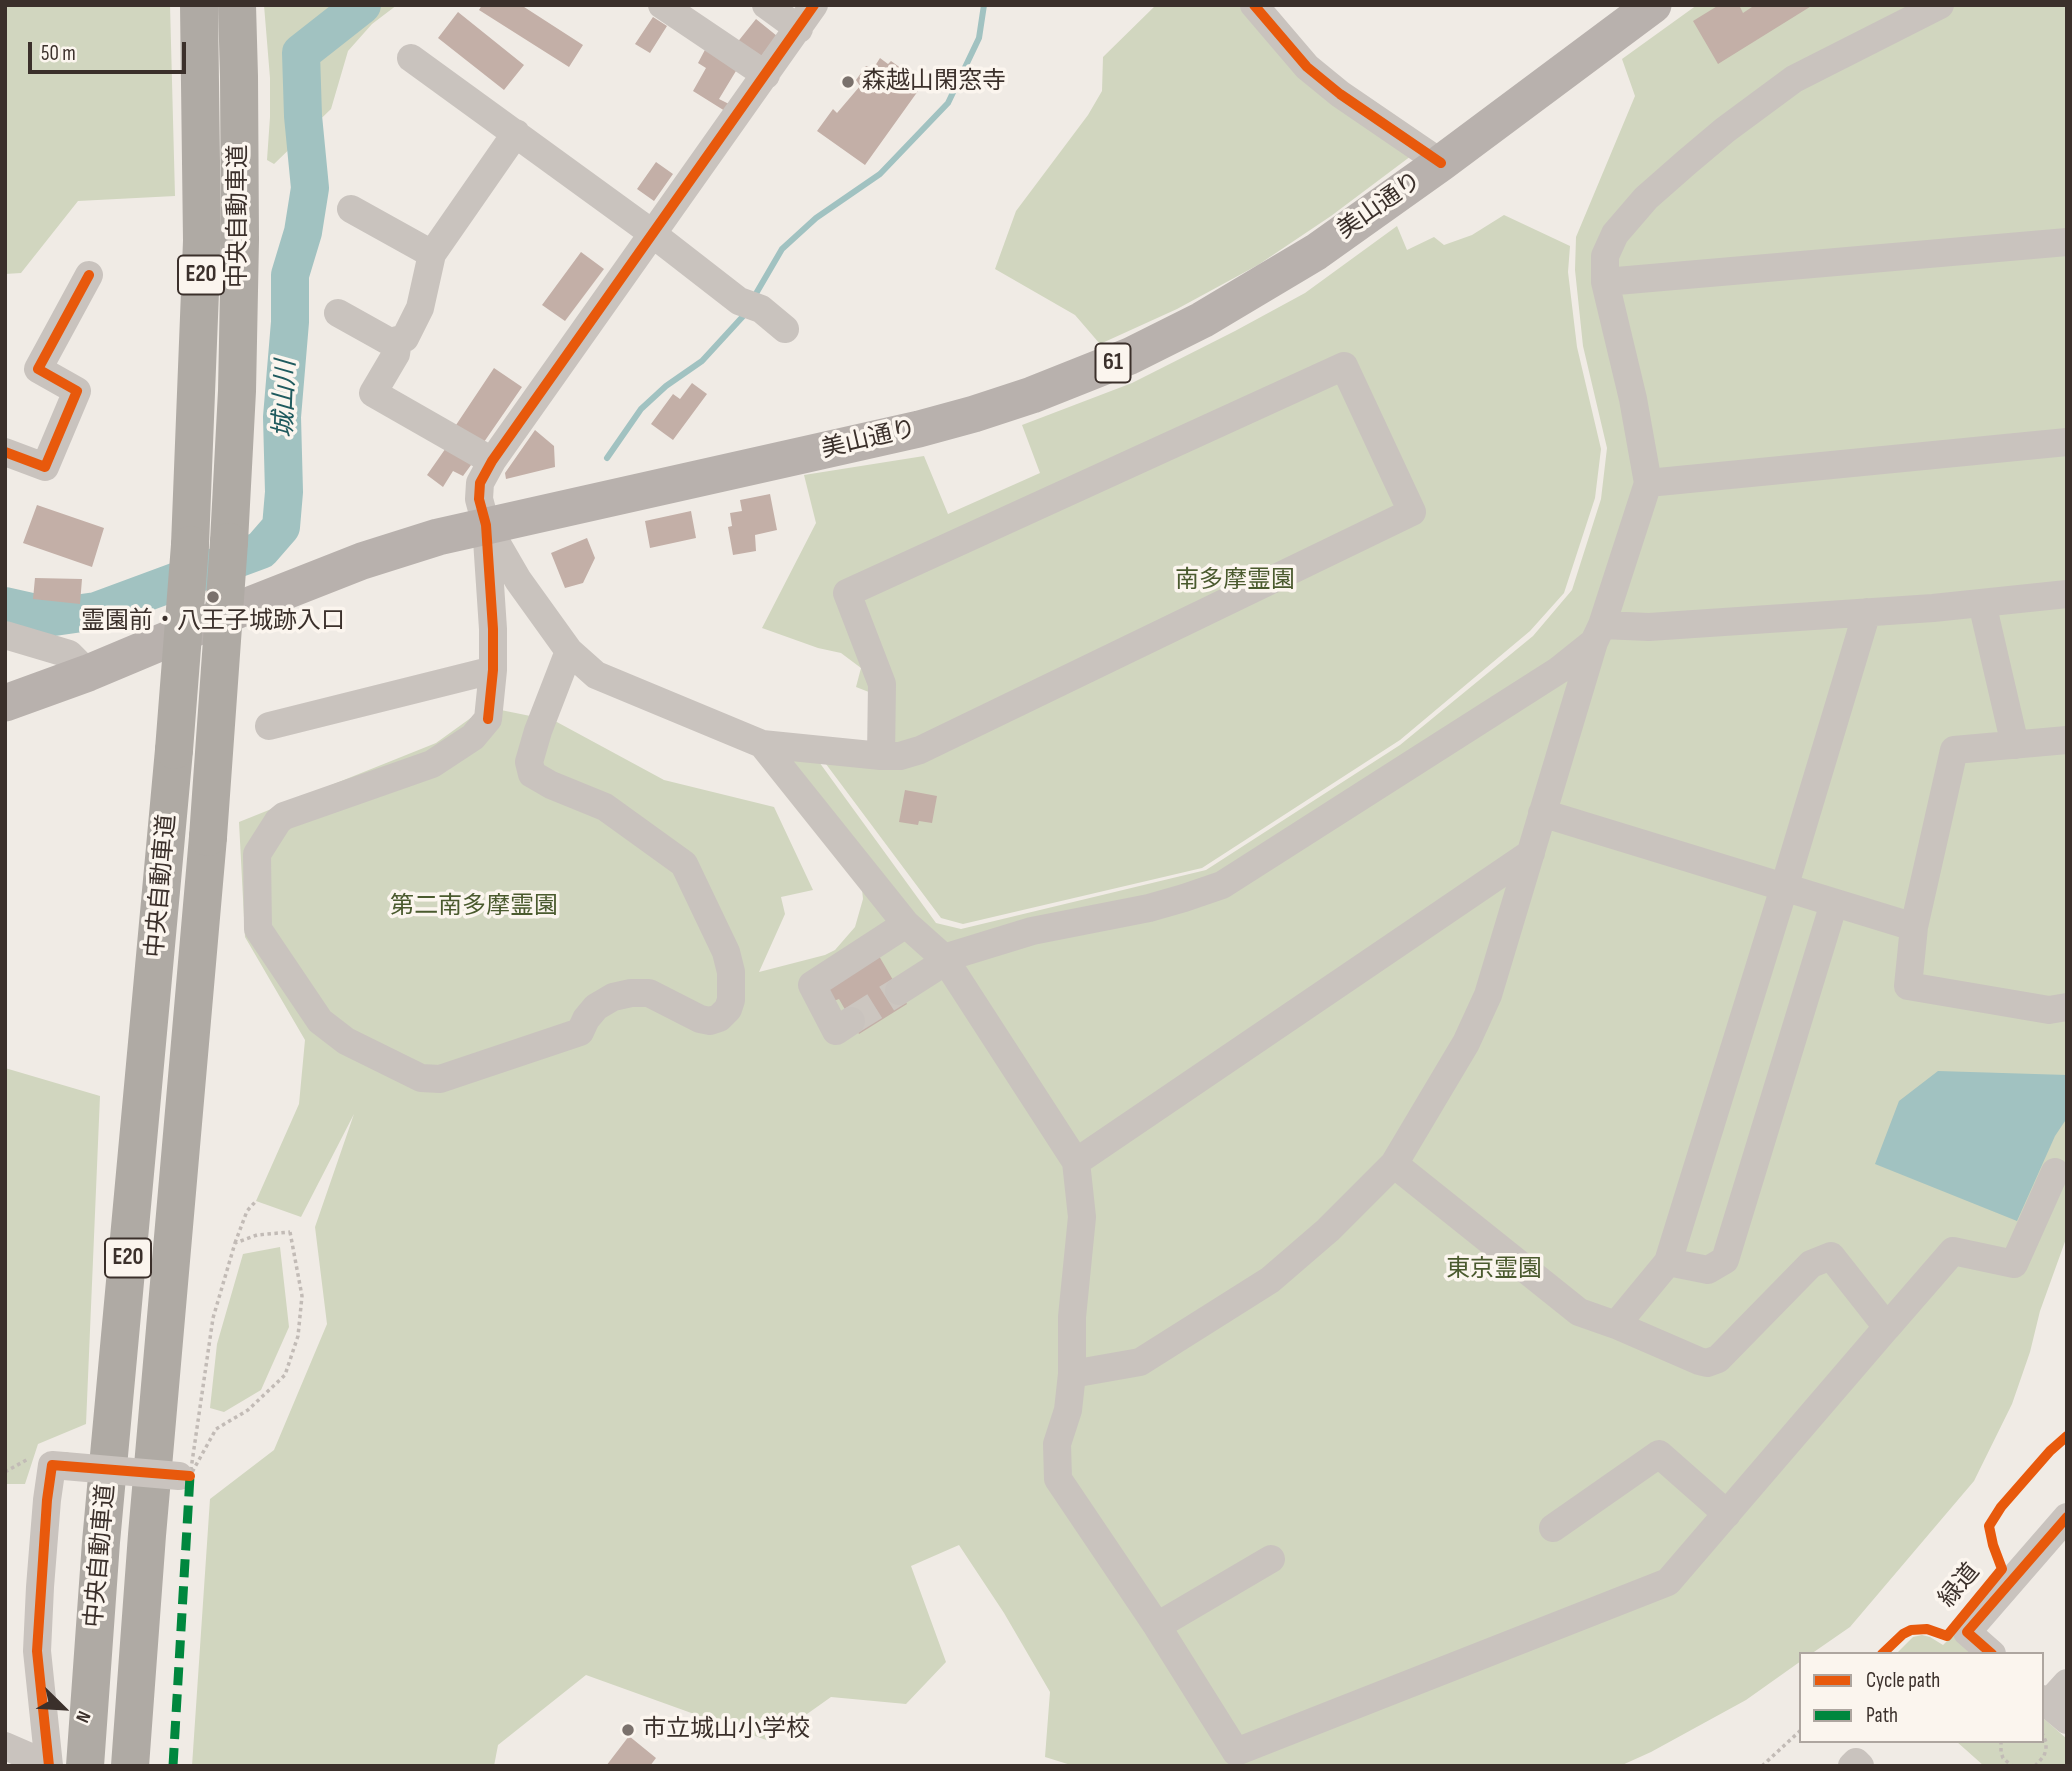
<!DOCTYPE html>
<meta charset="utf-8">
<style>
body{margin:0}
#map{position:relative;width:2072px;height:1771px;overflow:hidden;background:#f0ebe5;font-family:"Sofia Sans Condensed",sans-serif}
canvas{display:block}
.frame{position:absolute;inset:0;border:7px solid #3b302b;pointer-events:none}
.legend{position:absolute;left:1799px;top:1652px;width:245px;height:91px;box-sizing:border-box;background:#fbf5ee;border:2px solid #aea6a0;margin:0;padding:9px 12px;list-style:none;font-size:21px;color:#3b302b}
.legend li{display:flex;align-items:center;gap:14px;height:35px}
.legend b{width:35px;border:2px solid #aea6a0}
.north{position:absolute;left:28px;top:1673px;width:70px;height:70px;-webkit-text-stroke:5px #fbf5ee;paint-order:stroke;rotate:114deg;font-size:19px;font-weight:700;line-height:28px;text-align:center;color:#3b302b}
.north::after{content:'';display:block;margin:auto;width:24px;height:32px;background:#3b302b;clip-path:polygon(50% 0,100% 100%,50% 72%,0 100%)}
.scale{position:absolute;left:28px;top:42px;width:158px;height:32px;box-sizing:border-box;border:4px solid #3b302b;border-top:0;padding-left:9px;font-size:21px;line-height:24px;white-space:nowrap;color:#3b302b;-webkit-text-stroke:5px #fbf5ee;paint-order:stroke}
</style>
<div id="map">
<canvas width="2072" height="1771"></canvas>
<div class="frame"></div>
<ul class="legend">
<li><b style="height:9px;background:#e8590c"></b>Cycle path</li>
<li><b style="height:9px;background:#00873e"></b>Path</li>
</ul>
<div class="north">N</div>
<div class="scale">50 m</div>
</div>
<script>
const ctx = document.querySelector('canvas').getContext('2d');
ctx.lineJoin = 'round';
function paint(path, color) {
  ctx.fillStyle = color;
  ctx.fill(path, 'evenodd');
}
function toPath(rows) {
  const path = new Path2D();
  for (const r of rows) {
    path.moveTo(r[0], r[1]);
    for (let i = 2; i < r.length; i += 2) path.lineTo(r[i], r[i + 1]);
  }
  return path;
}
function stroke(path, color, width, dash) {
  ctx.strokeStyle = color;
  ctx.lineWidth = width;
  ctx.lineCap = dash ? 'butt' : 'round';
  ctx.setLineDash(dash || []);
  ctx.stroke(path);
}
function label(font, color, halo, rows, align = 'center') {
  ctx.font = font + ' "Sofia Sans Condensed","Noto Sans JP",sans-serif';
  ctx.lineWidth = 7;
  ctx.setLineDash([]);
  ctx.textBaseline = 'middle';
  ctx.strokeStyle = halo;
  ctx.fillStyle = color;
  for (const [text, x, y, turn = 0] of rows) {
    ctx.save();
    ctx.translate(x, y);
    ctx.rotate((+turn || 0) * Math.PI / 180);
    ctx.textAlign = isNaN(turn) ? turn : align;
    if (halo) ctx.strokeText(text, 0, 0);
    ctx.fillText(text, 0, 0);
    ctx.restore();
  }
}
const green = toPath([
 [5,5,170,5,175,196,78,201,21,273,5,274],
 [264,5,397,5,372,24,348,51,331,109,274,164,267,160,270,117,270,78],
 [1156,5,1254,5,1419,150,1331,216,1258,265,1177,309,1100,344,1075,315,995,269,1016,211,1088,115,1102,91,1103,57],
 [1697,5,2067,5,2067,1236,2040,1311,2030,1352,2012,1404,1974,1481,1850,1627,1811,1654,1801,1654,1801,1661,1746,1700,1651,1752,1620,1766,1074,1766,1045,1757,1050,1692,1004,1613,959,1545,911,1566,946,1662,906,1704,831,1697,769,1741,586,1675,498,1745,494,1766,192,1766,210,1499,274,1450,327,1324,315,1227,354,1114,301,1217,256,1201,299,1104,305,1040,245,937,239,822,436,743,486,707,555,721,664,780,774,807,813,890,781,897,785,914,759,972,825,955,835,950,855,927,863,899,862,889,766,751,814,755,936,923,961,929,1206,870,1400,745,1533,636,1572,590,1601,499,1607,448,1583,346,1575,270,1576,237,1635,96,1622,59],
 [1504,215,1570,246,1568,272,1577,347,1601,449,1595,498,1564,593,1530,631,1400,740,1202,868,963,924,941,918,820,756,873,761,874,694,856,687,861,668,841,653,818,648,762,628,816,523,804,475,924,456,948,514,1040,473,1022,425,1132,383,1235,331,1305,293,1397,226,1407,250,1434,237,1444,245,1472,235],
 [5,1068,100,1096,86,1424,38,1444,25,1484,5,1484],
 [280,1247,289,1327,261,1390,224,1412,210,1408,217,1344,243,1254],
 [1922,1635,1930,1637,1943,1645,1953,1635,1974,1654,1896,1654,1913,1637],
 [2042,1717,2067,1739,2067,1766,1984,1766,1956,1741,2042,1741]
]);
const water = toPath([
 [1938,1071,2067,1075,2067,1118,2055,1136,2017,1221,1875,1164,1899,1101]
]);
const stream = toPath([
 [754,297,782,249,816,218,880,174,948,103,979,38,984,5],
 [607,458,641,409,666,386,702,361,746,313],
 [273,536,290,539]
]);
const river = toPath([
 [5,606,54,617,96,611,261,550,281,527,284,492,282,417,290,322,290,275,303,232,310,188,303,116,301,53,362,5]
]);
const building = toPath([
 [482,5,521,5,583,45,569,67,479,10],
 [1719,5,1739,5,1743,13,1755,5,1813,5,1718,64,1693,21],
 [458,12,524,65,504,90,438,38],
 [653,17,667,26,650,53,635,44],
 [756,19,777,36,758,60,736,44],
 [707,46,739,66,719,99,729,104,725,111,693,91,706,68,698,63],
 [880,58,888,64,891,61,923,84,865,165,817,131,833,109,837,113,860,86,856,80,866,66,873,69],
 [656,162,673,174,654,201,637,189],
 [581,252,604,269,565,321,542,305],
 [494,368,522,387,484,442,456,425],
 [692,383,707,394,673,440,651,424,673,394,680,399],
 [535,430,554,446,555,467,506,479,505,473],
 [448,445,474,461,463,476,453,471,443,487,427,475],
 [770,494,777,530,755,535,756,551,733,555,728,527,732,526,730,513,742,511,740,500],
 [37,505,104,528,92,567,23,543],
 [691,511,696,538,650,548,645,521],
 [587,538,595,558,583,583,565,588,551,553],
 [35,578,82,579,80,604,33,599],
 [905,790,937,796,932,823,919,821,918,825,899,822],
 [879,956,907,1004,859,1034,839,999,831,1002,824,990],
 [629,1736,656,1758,650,1766,606,1766]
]);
const minorTunnel = toPath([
 [851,1021,899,991]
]);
const path = toPath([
 [290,1232,302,1296,298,1336,285,1375,248,1410,216,1429,190,1476,213,1318,235,1243,257,1235,290,1232],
 [235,1243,247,1211,256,1201],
 [5,1472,28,1459],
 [1999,1560,1989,1526,2001,1507,2050,1451,2067,1436],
 [1882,1654,1903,1634,1911,1630,1927,1629,1944,1635],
 [2001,1741,2001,1752,2003,1758,2012,1766],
 [1762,1766,1801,1730],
 [2035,1766,2044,1756,2046,1749,2046,1742,2042,1733]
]);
const minor = toPath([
 [662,5,766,75],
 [766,5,799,29],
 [1254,5,1307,67,1340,94,1441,163],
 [411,58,645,228,739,301,761,309,785,329],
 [351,209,432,254],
 [1605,282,2067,242],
 [338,313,390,342,405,338,420,308,432,254,516,133],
 [398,340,396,354,373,393,492,461],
 [5,452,45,467,77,391,38,369,89,275],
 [1648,483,2067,442],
 [489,530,518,580,569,651,596,675,762,744,881,756,900,756,920,750,1412,512,1344,366,847,593,882,684,881,756],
 [1982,603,2015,745],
 [1602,625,1649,627,1933,608,2067,594],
 [5,635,69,654,88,673],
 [569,651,538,731,529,762,532,774,551,785,605,807,684,864,726,952,731,972,731,1000,728,1009,719,1018,710,1021,700,1019,649,993,631,993,613,997,596,1007,586,1019,580,1032,440,1079,421,1078,346,1041,320,1021,258,929,257,854,278,821,284,816,432,764,473,737,488,719,493,670,493,629,486,525,479,499,480,483,492,461,814,5],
 [269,726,493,670],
 [2067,740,1954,750,1914,927,1908,986,2049,1010,2067,1007],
 [762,744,906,924,944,958,1076,1162,1082,1217,1072,1317,1072,1374,1068,1410,1057,1444,1058,1479,1157,1626,1236,1752,1668,1582,1887,1327],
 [1542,813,1914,927],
 [944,958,1032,931,1149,908,1184,898,1222,885,1559,670,1594,642,1602,625,1648,483,1633,399,1605,282,1605,256,1615,234,1646,198,1687,162,1725,130,1794,79,1940,5],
 [899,991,946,961],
 [851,1021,836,1031,812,985,906,924],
 [1076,1162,1531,853],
 [1394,1164,1579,1312,1616,1325,1699,1361,1707,1363,1718,1359,1811,1264,1831,1256,1887,1327,1953,1251,2014,1264,2055,1172],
 [1668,1262,1708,1270,1725,1260,1834,903],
 [1616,1325,1668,1262,1784,888,1867,612],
 [1072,1374,1140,1362,1270,1280,1328,1230,1394,1164,1466,1043,1488,995,1594,642],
 [1553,1528,1659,1454,1727,1514],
 [1157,1626,1271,1559],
 [1992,1654,1967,1632,2067,1517],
 [2042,1699,2067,1720],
 [2048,1704,2067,1683],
 [5,1746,49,1765],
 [49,1766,37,1651,40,1587,47,1500,52,1465,64,1466],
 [1852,1766,1856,1762,1860,1766]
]);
const major = toPath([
 [5,703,88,673,250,605,362,561,438,537,919,429,974,414,1032,395,1130,356,1202,320,1316,252,1441,163,1653,5]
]);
const highway = toPath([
 [229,542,237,391,240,240,239,76,237,5],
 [190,545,202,241,199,5],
 [85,1766,101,1542,174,750],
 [130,1766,147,1535,208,837]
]);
const minorBridge = toPath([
 [64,1466,179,1476]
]);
const highwayBridge = toPath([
 [174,750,190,545],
 [208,837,229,542]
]);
const quiet = toPath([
 [173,1766,190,1476]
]);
const cycleway = toPath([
 [1254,5,1307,67,1340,94,1441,163],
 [5,452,45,467,77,391,38,369,89,275],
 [488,719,493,670,493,629,486,525,479,499,480,483,492,461,814,5],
 [1882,1654,1903,1634,1911,1630,1927,1629,1947,1636,2002,1569,1993,1545,1989,1526,2001,1507,2050,1451,2067,1436],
 [1992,1654,1967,1632,2067,1517],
 [49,1766,37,1651,47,1500,52,1465,190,1476]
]);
const markers = [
 [848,82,7,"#7a716c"],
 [213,597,7,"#7a716c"],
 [628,1730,7,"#7a716c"]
];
const shields = [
 [201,275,46],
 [1113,363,35],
 [128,1258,46]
];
const shieldNames = [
 ["E20",201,275],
 ["61",1113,363],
 ["E20",128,1258]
];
const poiNames = [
 ["森越山閑窓寺",862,82],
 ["霊園前・八王子城跡入口",213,622,"center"],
 ["市立城山小学校",642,1730]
];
const streetNames = [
 ["美山通り",1380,206,-35],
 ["中央自動車道",239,216,-90],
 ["美山通り",869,440,-13],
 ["中央自動車道",162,886,-85],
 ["中央自動車道",101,1556,-85],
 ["緑道",1960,1586,-50]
];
const parkNames = [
 ["南多摩霊園",1235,581],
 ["第二南多摩霊園",474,907],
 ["東京霊園",1494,1270]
];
const waterNames = [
 ["城山川",286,399,-88]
];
paint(green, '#d1d6bf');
paint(water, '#a1c2c1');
stroke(stream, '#a1c2c1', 6);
stroke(river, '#a1c2c1', 38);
paint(building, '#c3afa7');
stroke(minorTunnel, '#ccc6c0', 28, [28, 14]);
stroke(path, '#c2bbb6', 3.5, [3.5, 3.5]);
stroke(minor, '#c9c3be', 28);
stroke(major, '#b8b1ad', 37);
stroke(highway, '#afaaa4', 38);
stroke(minorBridge, '#c9c3be', 28);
stroke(highwayBridge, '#afaaa4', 38);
stroke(quiet, '#00873e', 9, [18, 9]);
stroke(cycleway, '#e8590c', 10);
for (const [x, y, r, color] of markers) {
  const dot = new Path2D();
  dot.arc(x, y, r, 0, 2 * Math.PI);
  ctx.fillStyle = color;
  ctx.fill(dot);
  stroke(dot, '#fbf5ee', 2.5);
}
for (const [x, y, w] of shields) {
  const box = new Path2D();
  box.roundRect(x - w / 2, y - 19.5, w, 39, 5);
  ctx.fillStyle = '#fbf5ee';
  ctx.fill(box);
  stroke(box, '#3b302b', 2);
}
label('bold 23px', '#3b302b', null, shieldNames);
label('24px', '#3b302b', '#fbf5ee', poiNames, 'left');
label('24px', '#3b302b', '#fbf5ee', streetNames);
label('24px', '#4a5a2e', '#fbf5ee', parkNames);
label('italic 26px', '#1f5a5e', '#fbf5ee', waterNames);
</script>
